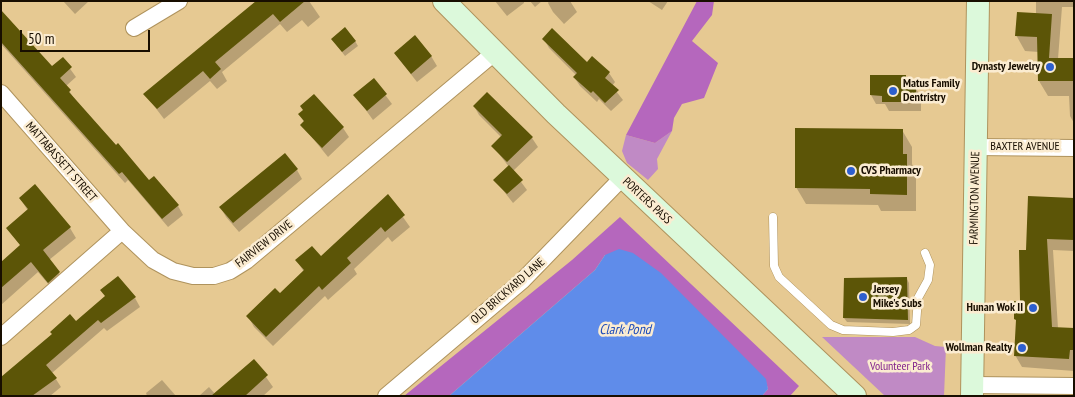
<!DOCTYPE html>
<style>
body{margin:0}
#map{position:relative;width:1075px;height:397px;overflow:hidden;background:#e6c992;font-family:"PT Sans Narrow",sans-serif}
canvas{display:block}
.frame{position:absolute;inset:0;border:2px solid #180e00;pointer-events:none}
.scale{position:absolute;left:20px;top:30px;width:130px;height:22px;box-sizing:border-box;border:2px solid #180e00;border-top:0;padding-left:6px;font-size:15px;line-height:18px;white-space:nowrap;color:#180e00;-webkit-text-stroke:4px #fbecd1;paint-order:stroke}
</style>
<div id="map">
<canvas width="1075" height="397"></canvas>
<div class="frame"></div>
<div class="scale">50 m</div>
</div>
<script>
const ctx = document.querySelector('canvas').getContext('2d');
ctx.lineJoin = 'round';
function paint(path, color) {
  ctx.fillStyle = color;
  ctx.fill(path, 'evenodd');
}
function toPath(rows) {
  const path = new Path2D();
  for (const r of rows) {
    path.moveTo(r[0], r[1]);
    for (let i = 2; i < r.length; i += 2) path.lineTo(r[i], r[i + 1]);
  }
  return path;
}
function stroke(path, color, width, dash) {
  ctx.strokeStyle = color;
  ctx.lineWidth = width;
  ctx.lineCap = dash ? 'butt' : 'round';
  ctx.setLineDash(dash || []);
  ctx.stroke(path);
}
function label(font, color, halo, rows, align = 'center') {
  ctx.font = font + ' "PT Sans Narrow",sans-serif';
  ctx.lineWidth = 5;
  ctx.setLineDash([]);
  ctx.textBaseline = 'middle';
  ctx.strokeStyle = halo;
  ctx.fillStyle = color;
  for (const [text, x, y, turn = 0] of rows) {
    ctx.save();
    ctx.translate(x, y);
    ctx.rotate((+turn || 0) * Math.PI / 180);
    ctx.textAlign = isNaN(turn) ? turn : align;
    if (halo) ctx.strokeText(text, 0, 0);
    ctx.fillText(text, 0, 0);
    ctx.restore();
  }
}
const green = toPath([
 [672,131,657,159,658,169,648,180,627,163,622,151,626,135,655,143],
 [822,337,915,337,935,346,946,347,944,396,885,396]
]);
const forest = toPath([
 [697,1,714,1,712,15,692,41,718,63,704,98,682,104,674,118,672,131,655,143,626,135],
 [620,217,799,386,790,396,762,396,768,389,765,379,605,255,595,270,449,396,404,396,572,260]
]);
const water = toPath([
 [619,249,633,253,661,273,766,379,768,389,762,396,449,396,595,270,605,255]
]);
const shadow = toPath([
 [63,1,89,1,75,14],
 [257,1,309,1,320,17,308,27,302,20,287,32,280,24,222,72,227,81,217,89,210,81,164,119,145,94],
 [495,1,524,1,524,3,507,16],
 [530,1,542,1,535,7],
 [549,1,570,1,577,12,564,24,553,12,548,3],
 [648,1,668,1,662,10],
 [1036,1,1074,1,1074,7,1062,7,1058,59,1074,59,1074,123,1070,116,1069,96,1048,96,1039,81,1039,52,1025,51,1016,35,1036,15],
 [1,13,52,68,63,59,76,77,66,86,75,100,149,181,178,206,183,215,168,227,128,180,125,183,1,44],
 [544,39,587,64,592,58,609,73,615,82,612,86,623,100,611,111,599,99,597,102,580,86,574,77,576,75,549,48],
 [355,41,358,46,345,56,335,43],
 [395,54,431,56,437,66,417,82],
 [905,76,910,87,915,87,921,97,921,111,889,111,885,104,876,104,871,95],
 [374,80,392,104,373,120,355,95],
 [487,93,532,138,538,147,513,171,527,190,513,203,495,180,509,167,493,146,502,138,479,115,474,106],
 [313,95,343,128,349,137,328,157,302,125,304,122,300,115],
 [902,130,912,147,912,164,916,172,916,211,881,211,878,205,806,204,796,187],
 [297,170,302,179,239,232,226,217,221,208],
 [388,196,410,227,392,242,388,237,354,269,357,274,328,300,325,296,273,346,254,327,248,316,280,295,304,272,297,261,321,257],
 [20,198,70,228,76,238,49,260,66,283,55,292,38,272,1,305,1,263,21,246,8,228,28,211],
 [1074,199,1074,251,1053,250,1058,328,1074,329,1074,371,1022,367,1015,355,1027,251],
 [845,279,907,279,909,283,910,324,847,322,844,318],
 [135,298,140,307,107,331,104,328,52,373,61,387,50,396,1,396,76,323],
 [254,360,273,387,263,396,199,396,209,387,215,394],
 [162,380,176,396,147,396,146,393]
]);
const building = toPath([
 [256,1,305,1,280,22,273,14,215,62,221,69,210,79,203,71,157,109,143,94],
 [1,10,52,66,63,57,72,67,60,78,71,90,69,92,116,145,118,143,149,180,154,176,179,205,162,219,122,172,119,174,1,42],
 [1017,12,1052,14,1049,58,1074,58,1074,81,1038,81,1037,37,1015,36],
 [345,27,356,41,342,52,331,39],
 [552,28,587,62,592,56,610,72,605,78,619,90,605,103,593,91,591,93,573,77,577,73,542,39],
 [415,35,432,56,411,74,394,53],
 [870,75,906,75,906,86,916,86,916,102,882,102,882,96,870,95],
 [374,78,387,94,367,111,353,95],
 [487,92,533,137,507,162,491,146,502,135,473,106],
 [314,94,344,127,322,148,300,125,304,121,298,114,303,110,300,106],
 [795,128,903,129,903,154,907,154,907,195,870,194,870,189,795,188],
 [285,153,298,169,233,223,219,207],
 [509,165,523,180,507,194,493,180],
 [35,184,71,227,43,250,60,272,48,283,31,262,1,288,1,262,20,245,6,228,28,209,19,198],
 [388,194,405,215,385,232,381,227,347,258,351,263,322,290,319,286,266,337,246,316,275,288,280,293,304,270,295,260,312,246,321,256],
 [1028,196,1074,198,1074,240,1047,239,1052,327,1074,328,1074,350,1070,350,1069,359,1014,356,1016,320,1014,319,1014,301,1020,301,1019,250,1026,250],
 [118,276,136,297,101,323,98,320,46,365,57,378,32,396,1,396,1,377,52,334,50,332,70,314,76,321,105,296,100,290],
 [907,277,908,320,843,318,844,278],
 [254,359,268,375,245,396,211,396]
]);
const lane = toPath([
 [773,217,774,266,779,277,831,325,843,330,893,332,909,330,916,325,918,298,928,280,930,265,925,253]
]);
const street = toPath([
 [134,28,179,1],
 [1,93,122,231],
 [975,147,1074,148],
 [1,337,122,231,153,260,173,271,193,276,214,276,230,271,246,261,494,53],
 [972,385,1074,386],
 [386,396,522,281,622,178]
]);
const secondary = toPath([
 [444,1,556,114,855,396],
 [972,396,978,1]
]);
const markers = [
 [1050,67,5,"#2e5fce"],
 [893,91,5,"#2e5fce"],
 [851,171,5,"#2e5fce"],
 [863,297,5,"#2e5fce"],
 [1033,308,5,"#2e5fce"],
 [1022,348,5,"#2e5fce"]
];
const poiNames = [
 ["Dynasty Jewelry",1040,67],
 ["Matus Family",903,84,"left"],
 ["Dentristry",903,98,"left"],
 ["CVS Pharmacy",861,171,"left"],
 ["Jersey",873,290,"left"],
 ["Mike's Subs",873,304,"left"],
 ["Hunan Wok II",1023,308],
 ["Wollman Realty",1012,348]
];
const streetNames = [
 ["BAXTER AVENUE",1025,147],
 ["MATTABASSETT STREET",61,162,49],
 ["FARMINGTON AVENUE",975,198,-89],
 ["PORTERS PASS",647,201,43],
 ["FAIRVIEW DRIVE",264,244,-38],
 ["OLD BRICKYARD LANE",508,291,-41]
];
const parkNames = [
 ["Volunteer Park",900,367]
];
const waterNames = [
 ["Clark Pond",625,330]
];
paint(green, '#c08ac5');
paint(forest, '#b567bd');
paint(water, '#5f8cea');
paint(shadow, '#0003');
paint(building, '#5c5507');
stroke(lane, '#af935d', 9);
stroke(street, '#af935d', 18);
stroke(secondary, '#af935d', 24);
stroke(lane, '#fff', 8);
stroke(street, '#fff', 16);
stroke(secondary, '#dcf9db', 22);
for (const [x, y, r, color] of markers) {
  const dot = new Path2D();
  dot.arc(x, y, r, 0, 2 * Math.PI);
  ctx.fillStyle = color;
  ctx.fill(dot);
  stroke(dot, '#fbecd1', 2);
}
label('bold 12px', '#180e00', '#fbecd1', poiNames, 'right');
label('12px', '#180e00', '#fbecd1', streetNames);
label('12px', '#82238d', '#fbecd1', parkNames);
label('italic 14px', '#1e4cb9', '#fbecd1', waterNames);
</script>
